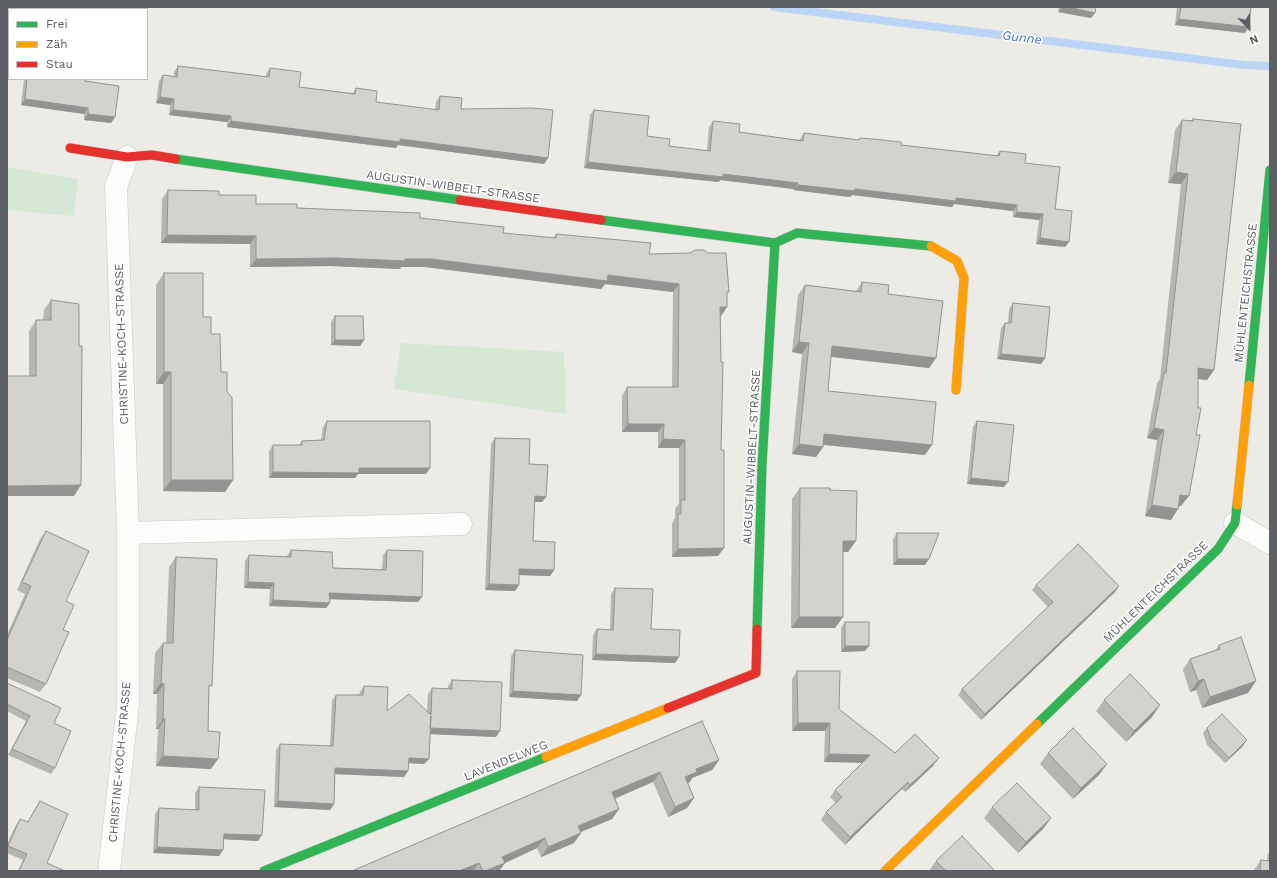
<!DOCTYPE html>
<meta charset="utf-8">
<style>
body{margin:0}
#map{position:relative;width:1277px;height:878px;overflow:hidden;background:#ecebe6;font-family:"Work Sans",sans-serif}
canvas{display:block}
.frame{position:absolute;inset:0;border:8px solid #5c5f64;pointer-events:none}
.legend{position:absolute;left:8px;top:8px;width:140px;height:72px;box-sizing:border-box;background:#fff;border:1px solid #bebfc1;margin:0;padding:5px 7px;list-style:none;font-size:12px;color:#5c5f64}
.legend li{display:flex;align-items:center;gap:8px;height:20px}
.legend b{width:20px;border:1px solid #bebfc1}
.north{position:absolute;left:1229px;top:8px;width:40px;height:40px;-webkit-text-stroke:3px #fff;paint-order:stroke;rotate:157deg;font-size:11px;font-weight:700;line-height:16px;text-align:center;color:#5c5f64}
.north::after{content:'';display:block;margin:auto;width:14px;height:18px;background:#5c5f64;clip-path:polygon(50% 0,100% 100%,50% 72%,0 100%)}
</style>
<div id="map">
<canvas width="1277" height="878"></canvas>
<div class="frame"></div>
<ul class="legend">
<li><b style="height:5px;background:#30b455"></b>Frei</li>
<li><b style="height:5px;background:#ff9f0a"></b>Zäh</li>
<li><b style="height:5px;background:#e5322d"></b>Stau</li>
</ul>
<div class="north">N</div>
</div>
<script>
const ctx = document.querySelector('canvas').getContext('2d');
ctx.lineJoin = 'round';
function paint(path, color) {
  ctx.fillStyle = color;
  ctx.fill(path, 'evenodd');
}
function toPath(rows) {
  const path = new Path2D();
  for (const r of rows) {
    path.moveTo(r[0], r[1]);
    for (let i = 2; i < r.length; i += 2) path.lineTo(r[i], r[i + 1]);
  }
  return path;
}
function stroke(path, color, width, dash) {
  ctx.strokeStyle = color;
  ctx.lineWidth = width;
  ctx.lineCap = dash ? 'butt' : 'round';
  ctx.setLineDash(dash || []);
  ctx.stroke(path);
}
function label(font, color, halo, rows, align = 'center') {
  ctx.font = font + ' "Work Sans",sans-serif';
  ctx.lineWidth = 3;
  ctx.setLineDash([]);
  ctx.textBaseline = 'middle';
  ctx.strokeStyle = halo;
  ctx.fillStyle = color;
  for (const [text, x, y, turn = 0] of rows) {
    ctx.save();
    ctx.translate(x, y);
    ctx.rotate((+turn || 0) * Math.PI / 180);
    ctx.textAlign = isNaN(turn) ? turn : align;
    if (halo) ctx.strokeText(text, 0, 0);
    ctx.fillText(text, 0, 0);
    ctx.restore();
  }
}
const green = toPath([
 [7,167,78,179,74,216,7,210],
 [401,343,564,352,566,414,394,389]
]);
const stream = toPath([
 [774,7,1244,65,1270,66]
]);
const street = toPath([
 [1235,523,1270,543],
 [128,533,461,524],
 [109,871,128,705,128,533,116,187,127,157]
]);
const fast = toPath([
 [176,159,460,200],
 [601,220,775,243,797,233,931,246],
 [1249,385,1270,170],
 [757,629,762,465,775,243],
 [1037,724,1218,549,1235,523,1237,505],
 [264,871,546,757]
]);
const slow = toPath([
 [931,246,957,261,964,278,956,390],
 [1237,505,1249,385],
 [546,757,668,708],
 [885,871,1037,724]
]);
const jam = toPath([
 [70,148,127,157,152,155,176,159],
 [460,200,601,220],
 [668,708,756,673,757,629]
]);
const wall = toPath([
 [1059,7,1096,7,1095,13,1091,18,1058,12],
 [1177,7,1251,7,1245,33,1175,25],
 [178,66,266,77,266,74,270,68,299,87,353,93,356,88,376,102,435,110,436,102,440,96,461,109,548,158,544,164,398,145,396,148,227,127,227,122,169,115,170,105,156,103,159,81,163,75,174,77,174,72],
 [24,79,85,79,85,81,115,117,111,123,84,120,84,114,21,105],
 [594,110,647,136,669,146,707,151,709,127,713,121,739,132,799,140,800,139,804,133,858,140,860,138,901,145,996,156,1000,151,1025,163,1055,209,1069,242,1065,247,1036,244,1039,220,1013,217,1013,211,954,204,952,207,852,195,850,197,793,190,794,189,720,180,719,182,584,168,590,115],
 [1193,119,1214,370,1207,380,1198,379,1181,506,1178,506,1171,520,1145,516,1157,440,1147,438,1157,383,1160,379,1181,184,1168,183,1175,130,1182,120,1192,120],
 [168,190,219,195,256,204,420,218,503,233,553,238,556,234,649,254,727,295,727,307,721,316,718,556,672,557,672,523,675,518,675,509,679,503,679,448,658,448,658,432,622,432,622,396,627,387,672,387,673,292,605,284,601,289,425,267,401,267,400,269,331,266,250,267,250,244,161,243,162,199],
 [164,273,203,317,211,334,221,372,227,392,233,480,225,492,163,491,163,384,156,384,156,285],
 [862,282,888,294,936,358,929,368,831,357,828,391,925,455,823,445,823,447,816,457,792,454,802,354,792,352,798,295,805,285,856,291],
 [51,300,74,496,29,376,29,331,36,320,43,320,44,310],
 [1013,303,1045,358,1041,364,997,359,1001,328,1005,323,1008,323,1009,309],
 [335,316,364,340,360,346,331,345,331,322],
 [327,421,426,474,358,474,355,478,269,478,269,451,273,445,299,445,302,441,321,440,323,427],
 [977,421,1004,487,967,484,973,427],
 [495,438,529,464,546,497,542,502,535,502,533,541,554,570,550,576,519,575,519,585,515,591,485,590,491,444],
 [800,488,830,490,848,552,843,552,843,617,835,628,791,628,792,499],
 [46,531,66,601,63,630,46,684,40,692,7,678,7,635,25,594,17,590,40,539],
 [897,533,925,565,893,565,893,539],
 [291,550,333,568,382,569,383,555,387,550,418,602,330,599,330,603,326,608,269,606,270,589,244,588,245,561,249,555,287,557,287,556],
 [176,557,209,690,208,731,211,769,156,766,158,729,156,729,157,694,153,694,155,653,163,643,166,643,169,567],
 [1036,585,1119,586,1115,592,981,720,958,695,962,689,1048,607,1032,590],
 [615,588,651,629,679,657,675,663,592,660,593,635,597,629,610,630,611,594],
 [845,622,865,651,841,652,841,628],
 [1219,645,1248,693,1202,708,1196,690,1190,692,1183,670,1190,659,1215,650],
 [515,650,581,695,577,701,509,697,511,656],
 [797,671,839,709,895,753,933,766,905,792,902,789,845,845,821,820,826,812,836,803,830,797,835,790,863,762,824,762,825,731,792,731,792,679],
 [452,680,496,737,430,734,429,759,424,764,409,763,404,777,335,774,334,804,330,810,274,807,276,750,280,744,330,746,332,701,336,695,359,695,360,692,364,686,387,711,427,711,428,694,432,688,448,689,448,686],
 [7,683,54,723,55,768,51,774,8,755,26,721,7,711],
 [1104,700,1152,717,1126,742,1096,711],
 [702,721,719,760,712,770,692,778,690,782,688,783,694,798,687,808,668,817,653,782,615,798,619,809,612,819,581,832,574,843,541,857,537,848,505,863,499,871,352,871],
 [1207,728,1243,746,1225,763,1207,745,1203,733],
 [1048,753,1107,764,1099,775,1073,799,1040,764],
 [199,787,258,841,224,839,223,850,219,856,153,853,155,814,159,808,195,810,195,793],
 [40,801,47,863,65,871,18,871,23,860,7,853,7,844,16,825,20,819,28,822,36,807],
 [992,807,1051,818,1043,829,1018,853,984,818],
 [1270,852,1270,871,1254,871,1254,870,1261,860,1267,861,1268,854],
 [936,861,995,871,929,871]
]);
const shadedWall = toPath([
 [1062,7,1068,7,1095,13,1091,18,1058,12],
 [1179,19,1249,27,1245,33,1175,25],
 [160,97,174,99,170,105,156,103],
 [25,99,88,108,84,114,21,105],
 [173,110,231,116,227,122,169,115],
 [88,114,115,117,111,123,84,120],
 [231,121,400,139,548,158,544,164,398,145,396,148,227,127],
 [588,162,723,174,798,183,794,189,720,180,719,182,584,168],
 [1176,172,1188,174,1181,184,1168,183],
 [798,185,956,198,1017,205,1013,211,954,204,952,207,852,195,850,197,793,190],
 [1017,212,1043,214,1039,220,1013,217],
 [167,235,256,236,250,244,161,243],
 [1040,238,1069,242,1065,247,1036,244],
 [337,258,405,259,431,259,608,275,679,284,673,292,605,284,601,289,425,267,401,267,400,269,331,266,250,267,256,259],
 [720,307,727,307,721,316,715,316],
 [335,340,364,340,360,346,331,345],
 [799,342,809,343,802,354,792,352],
 [832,346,936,358,929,368,825,356],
 [1001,354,1045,358,1041,364,997,359],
 [1198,368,1214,370,1207,380,1191,378],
 [164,372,171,372,163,384,156,384],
 [628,424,664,424,658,432,622,432],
 [1154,428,1164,430,1157,440,1147,438],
 [824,434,932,445,925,455,817,444],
 [663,439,685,440,679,448,658,448],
 [799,444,823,447,816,457,792,454],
 [359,468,430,468,426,474,358,474,355,478,269,478,273,472],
 [971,478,1008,482,1004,487,967,484],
 [171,480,233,480,225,492,163,491],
 [81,485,74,496,7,496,7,486],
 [1180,495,1189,496,1181,506,1173,505],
 [535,496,546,497,542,502,531,502],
 [1152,505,1178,509,1171,520,1145,516],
 [843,541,856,541,848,552,835,552],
 [724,548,718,556,672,557,678,549],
 [897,559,929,559,925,565,893,565],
 [519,569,554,570,550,576,515,575],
 [248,582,274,583,270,589,244,588],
 [489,584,519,585,515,591,485,590],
 [1119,586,1115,592,981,720,985,714],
 [329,593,422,597,418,602,325,599],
 [273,600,330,603,326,608,269,606],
 [799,617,843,617,835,628,791,628],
 [845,646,869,646,865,651,841,652],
 [596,654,679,657,675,663,592,660],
 [1204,679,1196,690,1190,692,1198,681],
 [1256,681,1248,693,1202,708,1210,697],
 [161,683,164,684,157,694,153,694],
 [513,691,581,695,577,701,509,697],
 [1160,705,1152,717,1126,742,1134,731],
 [163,719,165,719,158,729,156,729],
 [798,723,830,723,825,731,792,731],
 [430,728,500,731,496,737,426,734],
 [1247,740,1243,746,1225,763,1229,758],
 [829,754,870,755,865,763,824,762],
 [163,756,218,759,211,769,156,766],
 [409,758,429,759,424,764,405,763],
 [939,758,933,766,905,792,910,785],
 [719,760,712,770,692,778,690,782,678,787,685,777,696,769],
 [1107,764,1099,775,1073,799,1081,788],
 [335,768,408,771,404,777,331,774],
 [660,772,653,782,605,803,612,792],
 [908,782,902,789,845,845,850,837],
 [694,798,687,808,668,817,675,807],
 [278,801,334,804,330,810,274,807],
 [619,809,612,819,571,836,578,826],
 [1051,818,1043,829,1018,853,1026,842],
 [581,833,574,843,541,857,548,847],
 [224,834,262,835,258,841,220,839],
 [545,838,537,848,505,863,499,871,485,871,502,857],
 [157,847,223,850,219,856,153,853],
 [479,863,473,871,459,871]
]);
const building = toPath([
 [1068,7,1096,7,1095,13,1068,7],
 [1181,7,1251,7,1249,27,1179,19,1181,7],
 [178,66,269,77,270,68,301,72,299,87,355,94,356,88,377,91,376,102,439,110,440,96,462,98,461,109,532,108,553,110,548,158,400,139,400,142,231,121,231,116,173,110,174,99,160,97,163,75,177,77,178,66],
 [27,79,85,79,85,81,119,86,115,117,88,114,88,108,25,99,27,79],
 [594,110,649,116,647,136,670,139,669,146,710,151,713,121,740,124,739,132,803,141,804,133,859,140,860,138,883,140,901,142,901,145,999,156,1000,151,1026,154,1025,163,1060,167,1055,209,1072,211,1069,242,1040,238,1043,214,1017,212,1017,205,956,198,956,201,855,189,854,191,798,185,798,183,723,174,723,177,588,162,594,110],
 [1193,119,1241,124,1214,370,1198,368,1198,408,1201,408,1196,435,1200,435,1189,496,1180,495,1178,509,1152,505,1164,430,1154,428,1164,373,1166,373,1188,174,1176,172,1182,120,1193,121,1193,119],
 [168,190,219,191,219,195,256,195,256,204,297,204,297,208,420,213,420,218,504,227,503,233,556,238,556,234,651,243,649,254,690,253,695,250,704,250,708,253,726,253,729,292,727,292,727,307,720,307,721,362,723,362,721,450,724,450,724,548,678,549,678,514,681,514,681,500,685,500,685,440,663,439,664,424,628,424,627,387,678,387,679,284,608,275,607,281,431,259,405,259,405,261,337,258,256,259,256,236,167,235,168,190],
 [164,273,203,273,203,317,211,317,211,334,220,334,221,372,227,372,227,392,232,397,233,480,171,480,171,372,164,372,164,273],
 [862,282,889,285,888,294,943,301,936,358,832,346,828,391,936,402,932,445,824,434,823,447,799,444,809,343,799,342,805,285,861,292,862,282],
 [51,300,79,304,79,346,82,346,81,485,7,486,7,376,36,376,36,320,51,320,51,300],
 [1013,303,1050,307,1045,358,1001,354,1005,323,1011,323,1013,303],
 [335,316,363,316,364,340,335,340,335,316],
 [327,421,430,421,430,468,359,468,359,473,273,472,273,445,302,445,302,441,324,440,327,421],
 [977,421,1014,425,1008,482,971,478,977,421],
 [495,438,530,439,529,464,548,465,546,497,535,496,533,541,555,542,554,570,519,569,519,585,489,584,495,438],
 [800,488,830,488,830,490,857,491,856,541,843,541,843,617,799,617,800,488],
 [46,531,89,551,66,601,74,605,63,630,69,632,46,684,7,667,7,640,31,586,22,582,46,531],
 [897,533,939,533,929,559,897,559,897,533],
 [1078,544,1119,586,985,714,962,689,1053,602,1036,585,1078,544],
 [291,550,332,552,333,568,386,570,387,550,423,551,422,597,329,593,330,603,273,600,274,583,248,582,249,555,291,557,291,550],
 [176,557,217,559,212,686,209,685,208,731,220,732,218,759,163,756,165,719,163,719,164,684,161,683,163,643,173,643,176,557],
 [615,588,653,589,651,629,680,630,679,657,596,654,597,629,613,630,615,588],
 [845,622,869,622,869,646,845,646,845,622],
 [1241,637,1256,681,1210,697,1204,679,1198,681,1190,659,1220,649,1219,645,1241,637],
 [515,650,583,655,581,695,513,691,515,650],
 [797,671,840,671,839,709,895,753,915,734,939,758,910,785,908,782,850,837,826,812,842,797,835,790,870,755,829,754,830,723,798,723,797,671],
 [1130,674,1160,705,1134,731,1104,700,1130,674],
 [452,680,502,682,500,731,430,728,431,716,429,759,409,758,408,771,335,768,334,804,278,801,280,744,333,746,336,695,363,695,364,686,388,687,387,711,409,694,431,715,432,688,452,689,452,680],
 [7,683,61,708,54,723,71,731,55,768,12,749,30,716,7,704,7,683],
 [1222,714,1247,740,1229,758,1211,739,1207,728,1222,714],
 [702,721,719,760,696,769,697,772,685,777,694,798,675,807,660,772,612,792,619,809,578,826,581,833,548,847,545,838,502,857,505,863,485,871,483,871,479,863,459,871,352,871,702,721],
 [1073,728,1107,764,1081,788,1048,753,1073,728],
 [1017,783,1051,818,1026,842,992,807,1017,783],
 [199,787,265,790,262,835,224,834,223,850,157,847,159,808,199,810,199,787],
 [40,801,68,814,47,863,65,871,19,871,27,854,8,846,20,819,28,822,40,801],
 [962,836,995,871,946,871,936,861,962,836],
 [1261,860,1270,861,1270,871,1260,871,1261,860]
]);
const streetNames = [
 ["AUGUSTIN-WIBBELT-STRASSE",453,187,8],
 ["MÜHLENTEICHSTRASSE",1246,293,-84],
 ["CHRISTINE-KOCH-STRASSE",122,344,-92],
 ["AUGUSTIN-WIBBELT-STRASSE",752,457,-87],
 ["MÜHLENTEICHSTRASSE",1156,592,-44],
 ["LAVENDELWEG",506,761,-22],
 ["CHRISTINE-KOCH-STRASSE",120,762,-85]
];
const waterNames = [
 ["Gunne",1022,38,7]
];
paint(green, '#d4e8d4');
stroke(stream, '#bbd5f6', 8);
stroke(street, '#c7c7c7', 23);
stroke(fast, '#c8c9c8', 10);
stroke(slow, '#c8c9c8', 10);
stroke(jam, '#c8c9c8', 10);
stroke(street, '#fcfcfb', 22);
stroke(fast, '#30b455', 9);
stroke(slow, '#ff9f0a', 9);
stroke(jam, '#e5322d', 9);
paint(wall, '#b5b5b2');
paint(shadedWall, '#949391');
paint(building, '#d3d2cf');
stroke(building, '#949391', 1);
label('12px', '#5c5f64', '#fff', streetNames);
label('italic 13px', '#4873c0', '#fff', waterNames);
</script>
